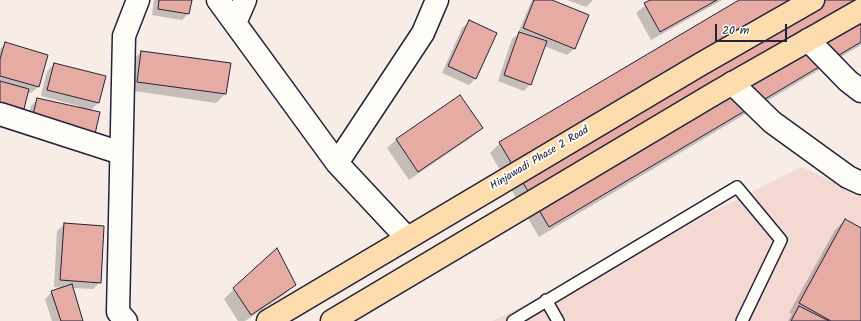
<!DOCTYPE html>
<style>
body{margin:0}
#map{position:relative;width:861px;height:321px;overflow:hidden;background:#f8ece6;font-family:Kalam,sans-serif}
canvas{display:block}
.scale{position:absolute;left:715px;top:24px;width:72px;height:18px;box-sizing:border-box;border:2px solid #22223b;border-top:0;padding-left:5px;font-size:12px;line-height:14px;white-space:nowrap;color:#22223b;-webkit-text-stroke:3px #fdfcf7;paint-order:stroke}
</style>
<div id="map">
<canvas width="861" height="321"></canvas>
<div class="scale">20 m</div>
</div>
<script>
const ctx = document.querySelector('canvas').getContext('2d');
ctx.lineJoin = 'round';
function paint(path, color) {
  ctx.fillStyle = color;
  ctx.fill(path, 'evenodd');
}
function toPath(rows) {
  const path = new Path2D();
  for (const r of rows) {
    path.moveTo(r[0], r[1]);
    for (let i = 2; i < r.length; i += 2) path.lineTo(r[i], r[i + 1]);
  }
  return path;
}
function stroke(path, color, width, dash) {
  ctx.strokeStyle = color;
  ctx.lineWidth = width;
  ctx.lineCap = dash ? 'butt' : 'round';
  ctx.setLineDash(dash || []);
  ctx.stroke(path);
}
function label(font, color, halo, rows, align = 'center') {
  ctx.font = font + ' Kalam,sans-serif';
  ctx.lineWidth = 4;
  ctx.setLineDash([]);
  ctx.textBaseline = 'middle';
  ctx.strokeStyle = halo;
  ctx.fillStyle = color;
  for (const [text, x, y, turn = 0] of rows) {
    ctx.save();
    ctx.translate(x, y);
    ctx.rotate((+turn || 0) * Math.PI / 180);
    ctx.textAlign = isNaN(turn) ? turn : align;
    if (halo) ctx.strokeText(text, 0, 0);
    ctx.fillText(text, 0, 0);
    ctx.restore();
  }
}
const built = toPath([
 [802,167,861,195,861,321,492,321]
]);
const shadow = toPath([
 [154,0,191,0,189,13,182,20,152,15],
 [532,0,549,0,588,16,574,49,567,55,544,46,530,84,524,91,498,81,512,39,517,35],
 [567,0,593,0,586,7],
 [652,0,722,0,651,40,636,13],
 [741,0,861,0,861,45,539,237,490,153,500,143],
 [469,22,476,78,469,85,442,73,462,28],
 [5,44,38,87,31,93,27,92,23,109,16,116,0,111,0,49],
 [141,52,225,94,216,103,128,90,132,61],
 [54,64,98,103,90,111,26,126,31,106,38,99,79,108,79,106,41,96,47,71],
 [459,96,481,128,472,137,409,180,387,148,396,140],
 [845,220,861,229,861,321,788,321,792,314,789,313,835,230],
 [64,224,100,282,93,289,72,288,82,321,52,321,45,299,52,292,65,288,54,287,57,231],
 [295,285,284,295,245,321,238,321,224,299,234,289]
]);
const building = toPath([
 [159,0,192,0,189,14,158,9,159,0],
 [534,0,552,0,589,15,575,49,523,28,534,0],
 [650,0,717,0,660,32,644,3,650,0],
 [739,0,861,0,861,42,549,227,499,142,739,0],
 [469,20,497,33,476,79,448,66,469,20],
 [519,32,547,41,531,85,504,75,519,32],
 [5,42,48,55,39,87,0,76,0,59,5,42],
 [141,51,231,63,226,94,137,82,141,51],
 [54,63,106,76,99,103,47,90,54,63],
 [0,81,29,89,24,109,0,103,0,81],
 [460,95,483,128,418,172,396,139,460,95],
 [37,98,100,112,95,134,32,119,37,98],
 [845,219,861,228,861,321,831,321,799,303,845,219],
 [64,223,104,226,101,283,60,280,64,223],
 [277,248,296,285,251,315,233,288,277,248],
 [72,284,83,321,61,321,51,291,72,284],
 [799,306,829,321,791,321,799,306]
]);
const service = toPath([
 [546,300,558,321],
 [513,321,737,187,781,240,742,321]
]);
const minor = toPath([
 [218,0,337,163,407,238],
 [235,23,245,0],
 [808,40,848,81,861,91],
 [732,83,772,122,848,177,861,183],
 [0,114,121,153],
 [337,163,423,33,437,0],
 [126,321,118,312,124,36,138,0]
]);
const primary = toPath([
 [268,321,701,64,813,0],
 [332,321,717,92,861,10]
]);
const streetNames = [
 ["Hinjawadi Phase 2 Road",540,159,-31]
];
paint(built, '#f3d9d2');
paint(shadow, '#0003');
paint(building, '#e6aca4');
stroke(building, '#22223b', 1);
stroke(service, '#22223b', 14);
stroke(minor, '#22223b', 25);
stroke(primary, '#22223b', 25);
stroke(service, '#fdfcf7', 11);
stroke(minor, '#fdfcf7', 22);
stroke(primary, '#fcdcac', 22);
label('11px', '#22223b', '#fdfcf7', streetNames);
</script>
